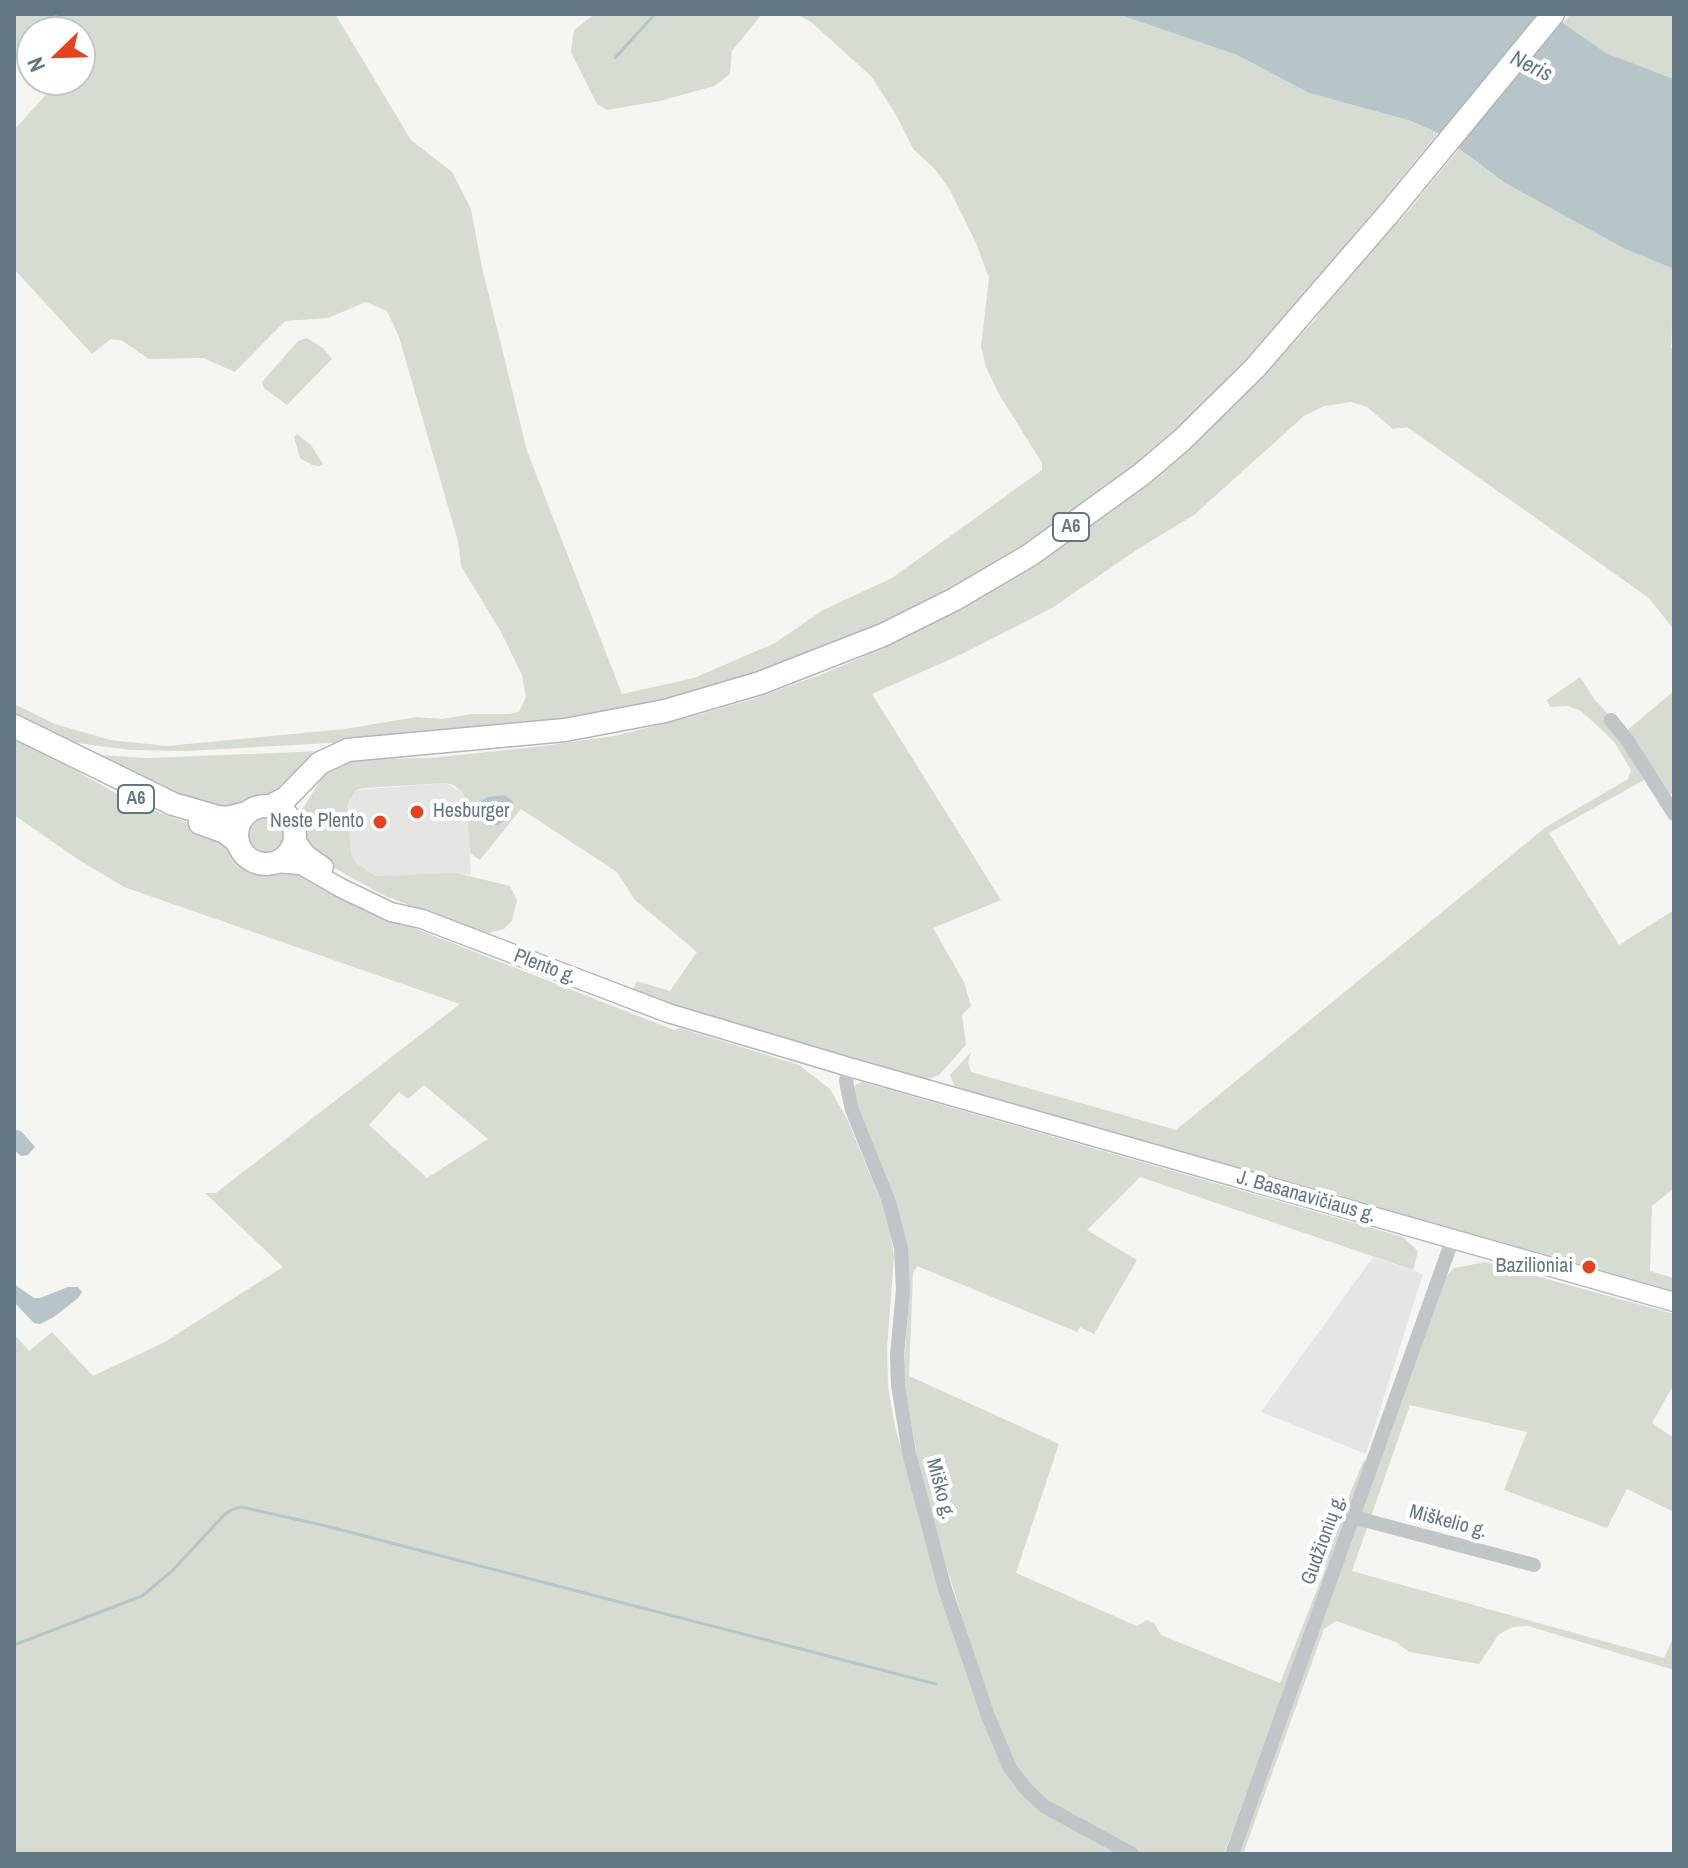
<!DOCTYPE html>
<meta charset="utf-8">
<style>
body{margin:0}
#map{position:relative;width:1688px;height:1868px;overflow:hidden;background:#f5f5f1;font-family:"Archivo Narrow",sans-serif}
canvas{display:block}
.frame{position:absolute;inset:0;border:16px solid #637783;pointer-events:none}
.north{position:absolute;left:16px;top:16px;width:80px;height:80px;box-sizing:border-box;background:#fff;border:2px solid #c1c9cd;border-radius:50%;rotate:247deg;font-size:22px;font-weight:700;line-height:32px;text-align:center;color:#637783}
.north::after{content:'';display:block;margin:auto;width:28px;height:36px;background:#e9401d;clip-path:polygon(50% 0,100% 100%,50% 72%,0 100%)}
</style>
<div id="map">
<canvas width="1688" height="1868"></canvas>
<div class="frame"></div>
<div class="north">N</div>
</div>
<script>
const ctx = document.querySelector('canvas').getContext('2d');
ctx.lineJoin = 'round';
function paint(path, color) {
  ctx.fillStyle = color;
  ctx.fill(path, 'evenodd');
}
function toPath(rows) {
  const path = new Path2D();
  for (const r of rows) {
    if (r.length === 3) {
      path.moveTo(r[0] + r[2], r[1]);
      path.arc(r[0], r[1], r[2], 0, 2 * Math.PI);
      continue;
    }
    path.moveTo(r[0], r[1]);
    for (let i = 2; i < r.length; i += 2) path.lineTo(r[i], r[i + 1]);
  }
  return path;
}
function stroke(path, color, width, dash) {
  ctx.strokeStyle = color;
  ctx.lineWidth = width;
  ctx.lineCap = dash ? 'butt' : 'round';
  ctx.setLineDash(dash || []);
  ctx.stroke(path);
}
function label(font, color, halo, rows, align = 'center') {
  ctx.font = font + ' "Archivo Narrow",sans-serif';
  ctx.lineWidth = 8;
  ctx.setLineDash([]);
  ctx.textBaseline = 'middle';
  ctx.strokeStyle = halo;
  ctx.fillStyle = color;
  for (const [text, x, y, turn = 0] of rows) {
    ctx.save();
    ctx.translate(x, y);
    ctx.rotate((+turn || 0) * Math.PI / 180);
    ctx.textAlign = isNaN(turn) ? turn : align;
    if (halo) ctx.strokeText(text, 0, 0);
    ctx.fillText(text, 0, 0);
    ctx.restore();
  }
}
const built = toPath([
 [446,783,463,793,466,802,471,875,457,873,387,878,376,876,356,863,351,853,347,805,356,790],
 [1373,1257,1423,1274,1366,1454,1261,1412]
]);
const green = toPath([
 [14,14,335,14,411,140,452,172,471,209,481,263,527,451,622,694,694,678,775,643,823,610,892,578,1042,470,1042,463,999,394,986,367,981,347,989,278,976,243,950,190,935,169,914,150,895,113,871,76,811,22,796,14,1117,14,1237,55,1309,93,1411,121,1438,133,1277,331,1175,432,1117,481,1019,550,978,576,872,630,781,666,690,694,597,715,348,742,187,751,130,750,61,741,14,713,14,704,55,724,110,740,167,746,345,729,416,717,442,719,472,714,508,714,519,712,526,697,522,675,501,632,461,566,458,541,399,337,387,311,366,302,328,318,285,321,235,372,203,358,149,359,121,340,111,339,92,354,14,269,14,130,52,88,43,80,80,80,80,32,32,32,32,70,14,53],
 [595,14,762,14,732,51,730,74,714,86,660,101,607,110,597,104,571,52,574,30],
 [1571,14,1674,14,1674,79,1606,53,1563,23],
 [1459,149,1505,183,1625,249,1674,269,1671,348,1674,349,1674,630,1649,598,1407,427,1393,429,1367,407,1351,402,1324,406,1304,416,1194,515,1138,549,1052,608,962,654,872,694,1001,900,933,928,964,982,971,1006,962,1015,966,1045,939,1075,928,1079,917,1078,631,992,637,981,670,991,697,952,635,900,617,872,521,809,480,860,470,853,466,802,463,793,454,785,446,783,364,788,356,790,347,805,351,853,356,863,376,876,457,873,510,886,517,900,512,921,504,929,489,933,472,931,381,894,315,857,303,841,300,819,303,808,327,770,338,763,355,759,430,758,536,747,614,736,683,719,750,700,825,673,891,645,965,607,1044,559,1127,500,1203,436,1315,320,1330,298,1392,225,1400,221],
 [307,338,323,348,332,359,287,405,264,388,262,382,298,341],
 [297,434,311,445,323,464,319,466,312,465,300,458,294,437],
 [1580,677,1595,700,1625,732,1674,691,1674,792,1667,797,1653,775,1549,833,1619,945,1674,910,1674,1188,1652,1206,1650,1271,1674,1278,1674,1293,955,1087,950,1075,971,1052,968,1063,971,1072,1176,1130,1546,827,1628,779,1631,770,1615,743,1599,727,1579,710,1568,706,1550,707,1547,700],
 [14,735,133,803,221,835,227,839,243,863,255,869,266,870,284,866,388,918,674,1030,680,1028,799,1065,830,1089,847,1119,888,1218,894,1257,887,1348,888,1387,895,1427,928,1545,988,1733,1012,1778,1120,1854,14,1854,14,1334,29,1351,52,1332,93,1376,163,1343,283,1267,205,1193,216,1193,460,1004,124,887,79,860,14,815],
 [424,1085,488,1139,427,1178,369,1125,399,1092,408,1099],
 [324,751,273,798,262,798,221,814,82,754,148,758],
 [265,834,21],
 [862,1082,1403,1237,1418,1251,1413,1270,1140,1177,1087,1230,1137,1260,1094,1334,1080,1327,1077,1332,917,1266,913,1273,909,1376,1059,1444,1016,1573,1137,1626,1147,1620,1154,1623,1161,1635,1280,1683,1326,1567,1321,1563,1364,1460,1368,1464,1224,1854,1142,1854,1059,1809,1036,1791,1020,1772,1008,1751,975,1659,931,1516,918,1462,903,1375,908,1314,907,1259,856,1104,855,1085],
 [1485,1262,1674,1314,1674,1384,1652,1423,1674,1438,1674,1512,1627,1489,1607,1528,1504,1490,1527,1432,1410,1405,1352,1571,1664,1658,1674,1636,1674,1670,1528,1626,1513,1627,1499,1634,1479,1664,1409,1652,1396,1642,1336,1621,1324,1629,1243,1854,1237,1854,1445,1278,1454,1268]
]);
const water = toPath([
 [1117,14,1550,14,1606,53,1674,79,1674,269,1625,249,1505,183,1438,133,1411,121,1309,93,1237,55],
 [504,795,513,801,511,816,498,825,488,824,481,815,481,801,488,797],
 [17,1130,21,1131,35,1147,28,1155,21,1156,14,1150,14,1132],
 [14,1284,34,1298,40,1298,68,1287,78,1287,82,1292,78,1298,54,1317,40,1324,34,1323,14,1302]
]);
const stream = toPath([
 [615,58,655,14],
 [14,1645,142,1596,172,1571,225,1514,233,1509,241,1507,322,1525,936,1684]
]);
const minor = toPath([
 [1611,720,1628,741,1674,814],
 [849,1067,846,1081,852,1110,889,1202,901,1248,903,1290,897,1356,898,1385,909,1453,945,1589,988,1716,1010,1768,1026,1789,1044,1806,1132,1854],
 [1353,1517,1534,1565],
 [1232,1854,1453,1238]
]);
const major = toPath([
 [295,839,306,854,324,867],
 [275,863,301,865,341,888,391,912,422,919,668,1013,849,1067,1674,1302]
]);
const highway = toPath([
 [14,726,173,804,218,817,227,818,247,813],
 [266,835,29],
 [271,806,286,798,320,763,348,750,565,730,665,711,760,683,883,635,955,599,1030,555,1142,474,1182,440,1255,368,1390,212,1553,14],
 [200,823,225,832,238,842]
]);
const markers = [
 [417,812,8,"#e9401d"],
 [380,822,8,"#e9401d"],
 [1589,1267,8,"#e9401d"]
];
const shields = [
 [1071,527,36],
 [136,799,36]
];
const shieldNames = [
 ["A6",1071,527],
 ["A6",136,799]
];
const poiNames = [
 ["Hesburger",433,812,"left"],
 ["Neste Plento",364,822],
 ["Bazilioniai",1573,1267]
];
const streetNames = [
 ["Plento g.",545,967,21],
 ["J. Basanavičiaus g.",1306,1197,16],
 ["Miško g.",940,1489,75],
 ["Miškelio g.",1448,1522,15],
 ["Gudžionių g.",1324,1540,-70]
];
const waterNames = [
 ["Neris",1531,67,26]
];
paint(built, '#e5e6e4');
paint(green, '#d6dcd2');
paint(water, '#b7c5c8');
stroke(stream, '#b7c5c8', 3);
stroke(major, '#b3b8bb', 21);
stroke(highway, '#b3b7ba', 25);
stroke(minor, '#c0c5c7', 14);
stroke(major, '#fff', 18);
stroke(highway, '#fff', 22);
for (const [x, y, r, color] of markers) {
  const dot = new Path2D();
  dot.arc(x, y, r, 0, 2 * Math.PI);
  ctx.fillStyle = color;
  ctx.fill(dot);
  stroke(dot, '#fff', 3);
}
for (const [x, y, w] of shields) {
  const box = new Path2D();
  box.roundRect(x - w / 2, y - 14, w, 28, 6);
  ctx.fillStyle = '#fff';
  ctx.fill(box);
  stroke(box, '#637783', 2);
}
label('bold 18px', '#637783', null, shieldNames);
label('20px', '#637783', '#fff', poiNames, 'right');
label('20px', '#637783', '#fff', streetNames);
label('italic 22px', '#5f7980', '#fff', waterNames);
</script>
